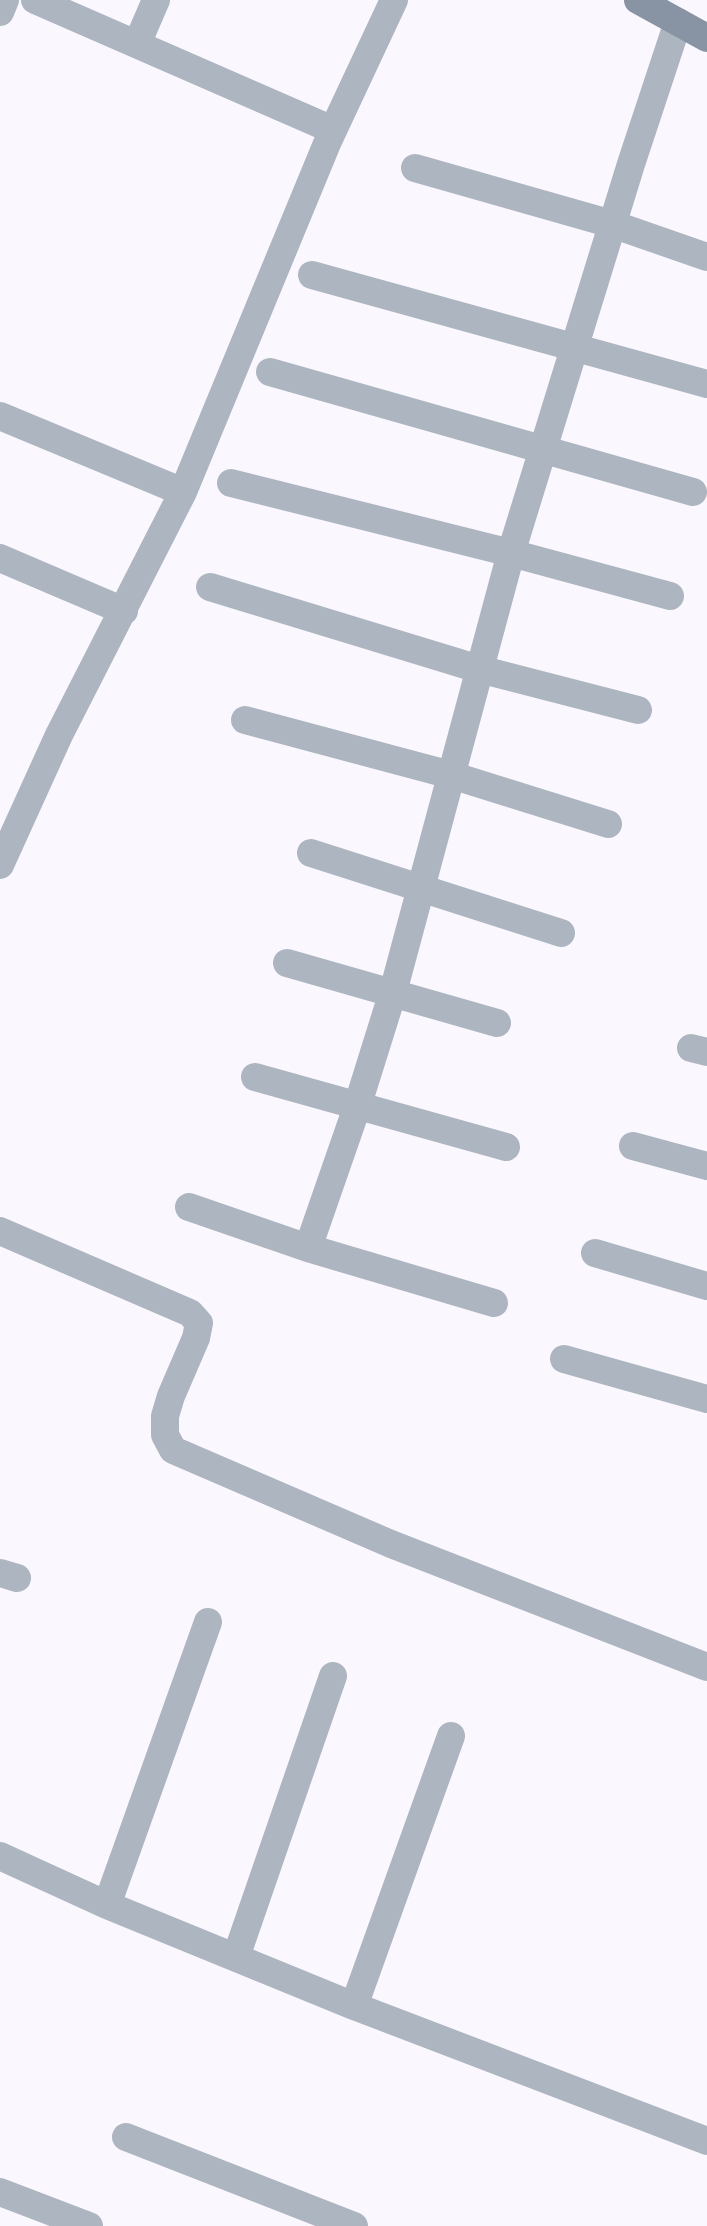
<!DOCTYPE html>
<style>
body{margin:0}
canvas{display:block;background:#faf8fe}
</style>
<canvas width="707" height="2226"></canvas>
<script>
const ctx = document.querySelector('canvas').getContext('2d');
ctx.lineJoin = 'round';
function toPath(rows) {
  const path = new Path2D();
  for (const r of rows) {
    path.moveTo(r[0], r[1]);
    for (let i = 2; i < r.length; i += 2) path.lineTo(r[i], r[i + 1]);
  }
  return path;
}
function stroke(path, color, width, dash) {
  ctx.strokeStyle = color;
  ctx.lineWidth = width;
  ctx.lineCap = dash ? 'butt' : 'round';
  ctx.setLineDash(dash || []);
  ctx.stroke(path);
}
const street = toPath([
 [35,0,333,130],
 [0,12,5,0],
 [137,44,156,0],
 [415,168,612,224,707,257],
 [312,275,707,384],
 [270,372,693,492],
 [0,416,183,492],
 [231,483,511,553,670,596],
 [0,558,124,611],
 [210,587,479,669,638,710],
 [245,720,451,775,608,824],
 [311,853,561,933],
 [0,865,59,735,183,492,328,141,394,0],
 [287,963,497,1023],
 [691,1048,707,1052],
 [255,1077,506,1147],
 [633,1146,707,1166],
 [189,1207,308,1248,494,1303],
 [0,1231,190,1313,199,1323,196,1338,171,1396,165,1416,165,1435,173,1450,391,1544,707,1667],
 [308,1248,357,1107,393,992,511,553,631,164,678,22],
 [595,1253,707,1286],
 [564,1359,707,1399],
 [0,1573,17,1578],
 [0,1856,107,1905,354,2006,707,2141],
 [107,1905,208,1622],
 [236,1957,333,1676],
 [354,2006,451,1736],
 [126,2137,354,2226],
 [0,2192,89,2226]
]);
const secondary = toPath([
 [638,0,707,38]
]);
stroke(street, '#adb5c0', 28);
stroke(secondary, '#8894a4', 28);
</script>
